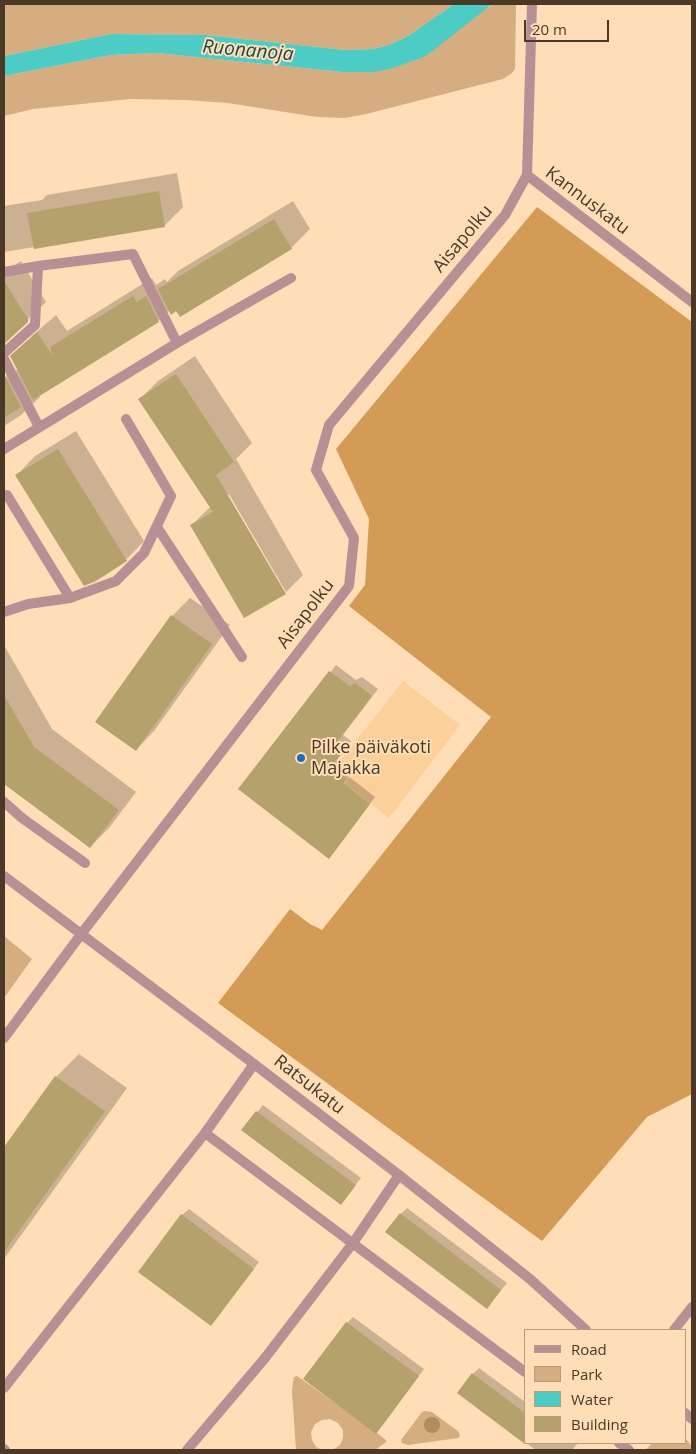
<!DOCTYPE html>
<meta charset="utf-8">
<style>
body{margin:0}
#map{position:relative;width:696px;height:1454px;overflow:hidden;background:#feddb7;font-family:"Open Sans",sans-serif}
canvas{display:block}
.frame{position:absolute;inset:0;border:5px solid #493926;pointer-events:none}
.legend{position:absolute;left:524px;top:1329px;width:162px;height:115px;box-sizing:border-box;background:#feddb7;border:1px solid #b69b7d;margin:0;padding:6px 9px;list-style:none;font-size:15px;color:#493926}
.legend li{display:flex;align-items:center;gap:10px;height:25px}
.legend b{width:25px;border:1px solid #b69b7d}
.scale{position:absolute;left:524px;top:20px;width:85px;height:22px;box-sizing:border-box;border:2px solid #493926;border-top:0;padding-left:6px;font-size:15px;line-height:18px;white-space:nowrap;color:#493926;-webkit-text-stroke:4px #feddb7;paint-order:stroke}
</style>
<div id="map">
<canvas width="696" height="1454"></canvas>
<div class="frame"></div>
<ul class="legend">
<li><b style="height:6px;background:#b88f94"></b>Road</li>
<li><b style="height:14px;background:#d5ad80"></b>Park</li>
<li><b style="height:14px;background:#4dcbc5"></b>Water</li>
<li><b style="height:14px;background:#b5a16b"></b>Building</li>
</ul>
<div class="scale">20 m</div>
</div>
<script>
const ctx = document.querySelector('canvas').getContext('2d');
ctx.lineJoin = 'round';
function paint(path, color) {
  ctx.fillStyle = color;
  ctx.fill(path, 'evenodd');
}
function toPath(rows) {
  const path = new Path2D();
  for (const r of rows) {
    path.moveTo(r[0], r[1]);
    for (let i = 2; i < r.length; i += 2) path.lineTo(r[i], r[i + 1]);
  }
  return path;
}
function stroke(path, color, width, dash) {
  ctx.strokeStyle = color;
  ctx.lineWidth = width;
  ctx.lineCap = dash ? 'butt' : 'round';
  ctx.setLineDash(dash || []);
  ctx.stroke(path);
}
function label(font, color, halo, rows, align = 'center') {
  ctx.font = font + ' "Open Sans",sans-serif';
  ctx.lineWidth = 4;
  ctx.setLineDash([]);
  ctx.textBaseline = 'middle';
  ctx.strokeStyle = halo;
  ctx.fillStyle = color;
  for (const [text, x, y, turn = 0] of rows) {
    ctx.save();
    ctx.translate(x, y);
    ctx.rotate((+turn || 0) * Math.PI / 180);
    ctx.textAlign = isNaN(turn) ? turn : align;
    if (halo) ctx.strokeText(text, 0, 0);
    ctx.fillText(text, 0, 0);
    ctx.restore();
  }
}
const built = toPath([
 [403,681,460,725,389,818,345,784,351,776,337,765]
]);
const green = toPath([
 [4,4,454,4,408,36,389,45,373,49,345,50,205,35,111,34,4,56],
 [490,4,516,4,515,69,512,73,503,79,366,114,345,118,317,117,228,103,186,100,130,99,33,109,4,116,4,76,111,55,157,53,343,72,374,71,491,6],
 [4,936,32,959,4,998],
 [297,1376,377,1433,386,1440,386,1442,375,1450,333,1450,340,1445,343,1438,343,1430,338,1423,330,1419,322,1420,315,1424,311,1432,312,1440,316,1447,323,1450,296,1450,292,1392,293,1382,294,1377],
 [425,1411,432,1412,459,1432,460,1436,458,1438,408,1445,402,1443,401,1440,422,1412],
 [685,1438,692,1446,692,1450,646,1450,652,1443,685,1443]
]);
const forest = toPath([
 [537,207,692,322,692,1094,647,1117,542,1241,218,1003,290,909,310,924,322,930,491,717,349,606,365,585,369,519,336,449]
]);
const water = toPath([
 [454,4,490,4,491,5,426,56,393,68,374,72,343,72,157,53,111,55,4,76,4,56,111,34,205,35,345,50,373,49,389,45,408,36]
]);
const shadow = toPath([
 [177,173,183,207,164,226,4,252,4,206,42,200,47,195],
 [293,201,310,229,291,248,177,309,170,310,158,321,39,395,40,397,21,415,4,426,4,378,22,367,32,336,56,315,67,331,152,278,156,285,165,279,167,282,178,271],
 [21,261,46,302,5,341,4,339,4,272],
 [195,356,252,443,236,459,303,575,286,592,229,494,227,496,284,594,192,525,210,507,140,399,158,381],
 [76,431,144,541,126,560,17,475,35,456],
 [190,598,230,625,154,731,136,750,172,616],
 [4,645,52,729,136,792,109,828,90,847,4,782],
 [336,665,356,680,362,677,378,689,343,735,351,741,337,760,352,772,348,776,375,797,335,851,240,789],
 [79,1054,127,1088,4,1259,4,1149,56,1077],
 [263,1105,361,1178,341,1203,243,1130],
 [407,1208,507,1283,487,1307,401,1214],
 [189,1209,259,1262,211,1325,182,1215],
 [353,1317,424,1369,382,1426,347,1323],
 [479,1368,525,1402,525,1442,473,1374],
 [526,1443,578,1443,572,1450,536,1450]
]);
const building = toPath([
 [159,191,165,227,34,249,27,213],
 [274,219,292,249,180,317,176,311,171,315,158,289],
 [4,281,28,319,28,322,4,344],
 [133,296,137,302,146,296,159,322,33,400,10,356,37,332,52,355,50,347],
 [4,374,21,407,4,418],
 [176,374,234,462,216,475,286,594,244,618,190,525,213,512,138,399],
 [58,449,127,561,96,581,84,586,15,475],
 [171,615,212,644,136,751,95,722],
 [329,671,350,686,355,683,372,696,337,742,346,748,331,767,347,779,343,783,370,804,329,859,238,789],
 [4,695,34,747,119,810,90,848,4,784],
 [55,1076,105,1111,4,1252,4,1147],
 [256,1111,356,1185,341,1205,241,1130],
 [400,1213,501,1290,487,1309,385,1232],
 [181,1214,254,1269,211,1326,138,1272],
 [346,1322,419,1376,376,1434,303,1379],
 [472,1373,525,1413,525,1444,457,1393]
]);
const lane = toPath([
 [4,272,38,266],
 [177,343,291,278],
 [4,353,35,325,38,266,133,254,177,343,4,449],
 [4,359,39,427],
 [7,495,70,598],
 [157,527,242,657],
 [4,612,28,604,70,598,116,581,144,553,171,496,126,419],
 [4,802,22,818,85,863],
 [254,1064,205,1133,525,1372],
 [674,1330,692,1307],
 [4,1388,205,1133],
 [619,1443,629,1450],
 [4,1449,5,1450],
 [187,1450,265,1358,353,1243,399,1175]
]);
const street = toPath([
 [532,4,527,175,692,302],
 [4,876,254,1064,399,1175,530,1279,586,1330],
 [4,1038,82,933,349,586,354,538,316,470,329,425,505,215,527,175],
 [685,1413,692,1419]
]);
const trees = [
 [432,1425]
];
const markers = [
 [301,758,5,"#1771be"]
];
const streetNames = [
 ["Kannuskatu",587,201,37],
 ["Aisapolku",463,239,-50],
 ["Aisapolku",306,614,-53],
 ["Ratsukatu",309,1085,38]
];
const poiNames = [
 ["Pilke päiväkoti",311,748],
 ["Majakka",311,769]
];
const waterNames = [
 ["Ruonanoja",248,51,5]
];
paint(built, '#fdcf99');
paint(green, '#d5ad80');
paint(forest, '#d39b55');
paint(water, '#4dcbc5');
paint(shadow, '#0003');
paint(building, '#b5a16b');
stroke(lane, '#b88f94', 10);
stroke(street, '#b88f94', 10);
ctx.fillStyle = '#b08d5e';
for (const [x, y] of trees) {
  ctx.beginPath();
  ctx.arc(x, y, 8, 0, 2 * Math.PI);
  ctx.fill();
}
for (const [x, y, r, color] of markers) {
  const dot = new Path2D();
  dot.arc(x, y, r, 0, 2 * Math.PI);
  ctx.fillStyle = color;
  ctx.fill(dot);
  stroke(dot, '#feddb7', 2);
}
label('18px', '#493926', '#feddb7', streetNames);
label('18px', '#493926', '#feddb7', poiNames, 'left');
label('italic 19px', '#154b49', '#feddb7', waterNames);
</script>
